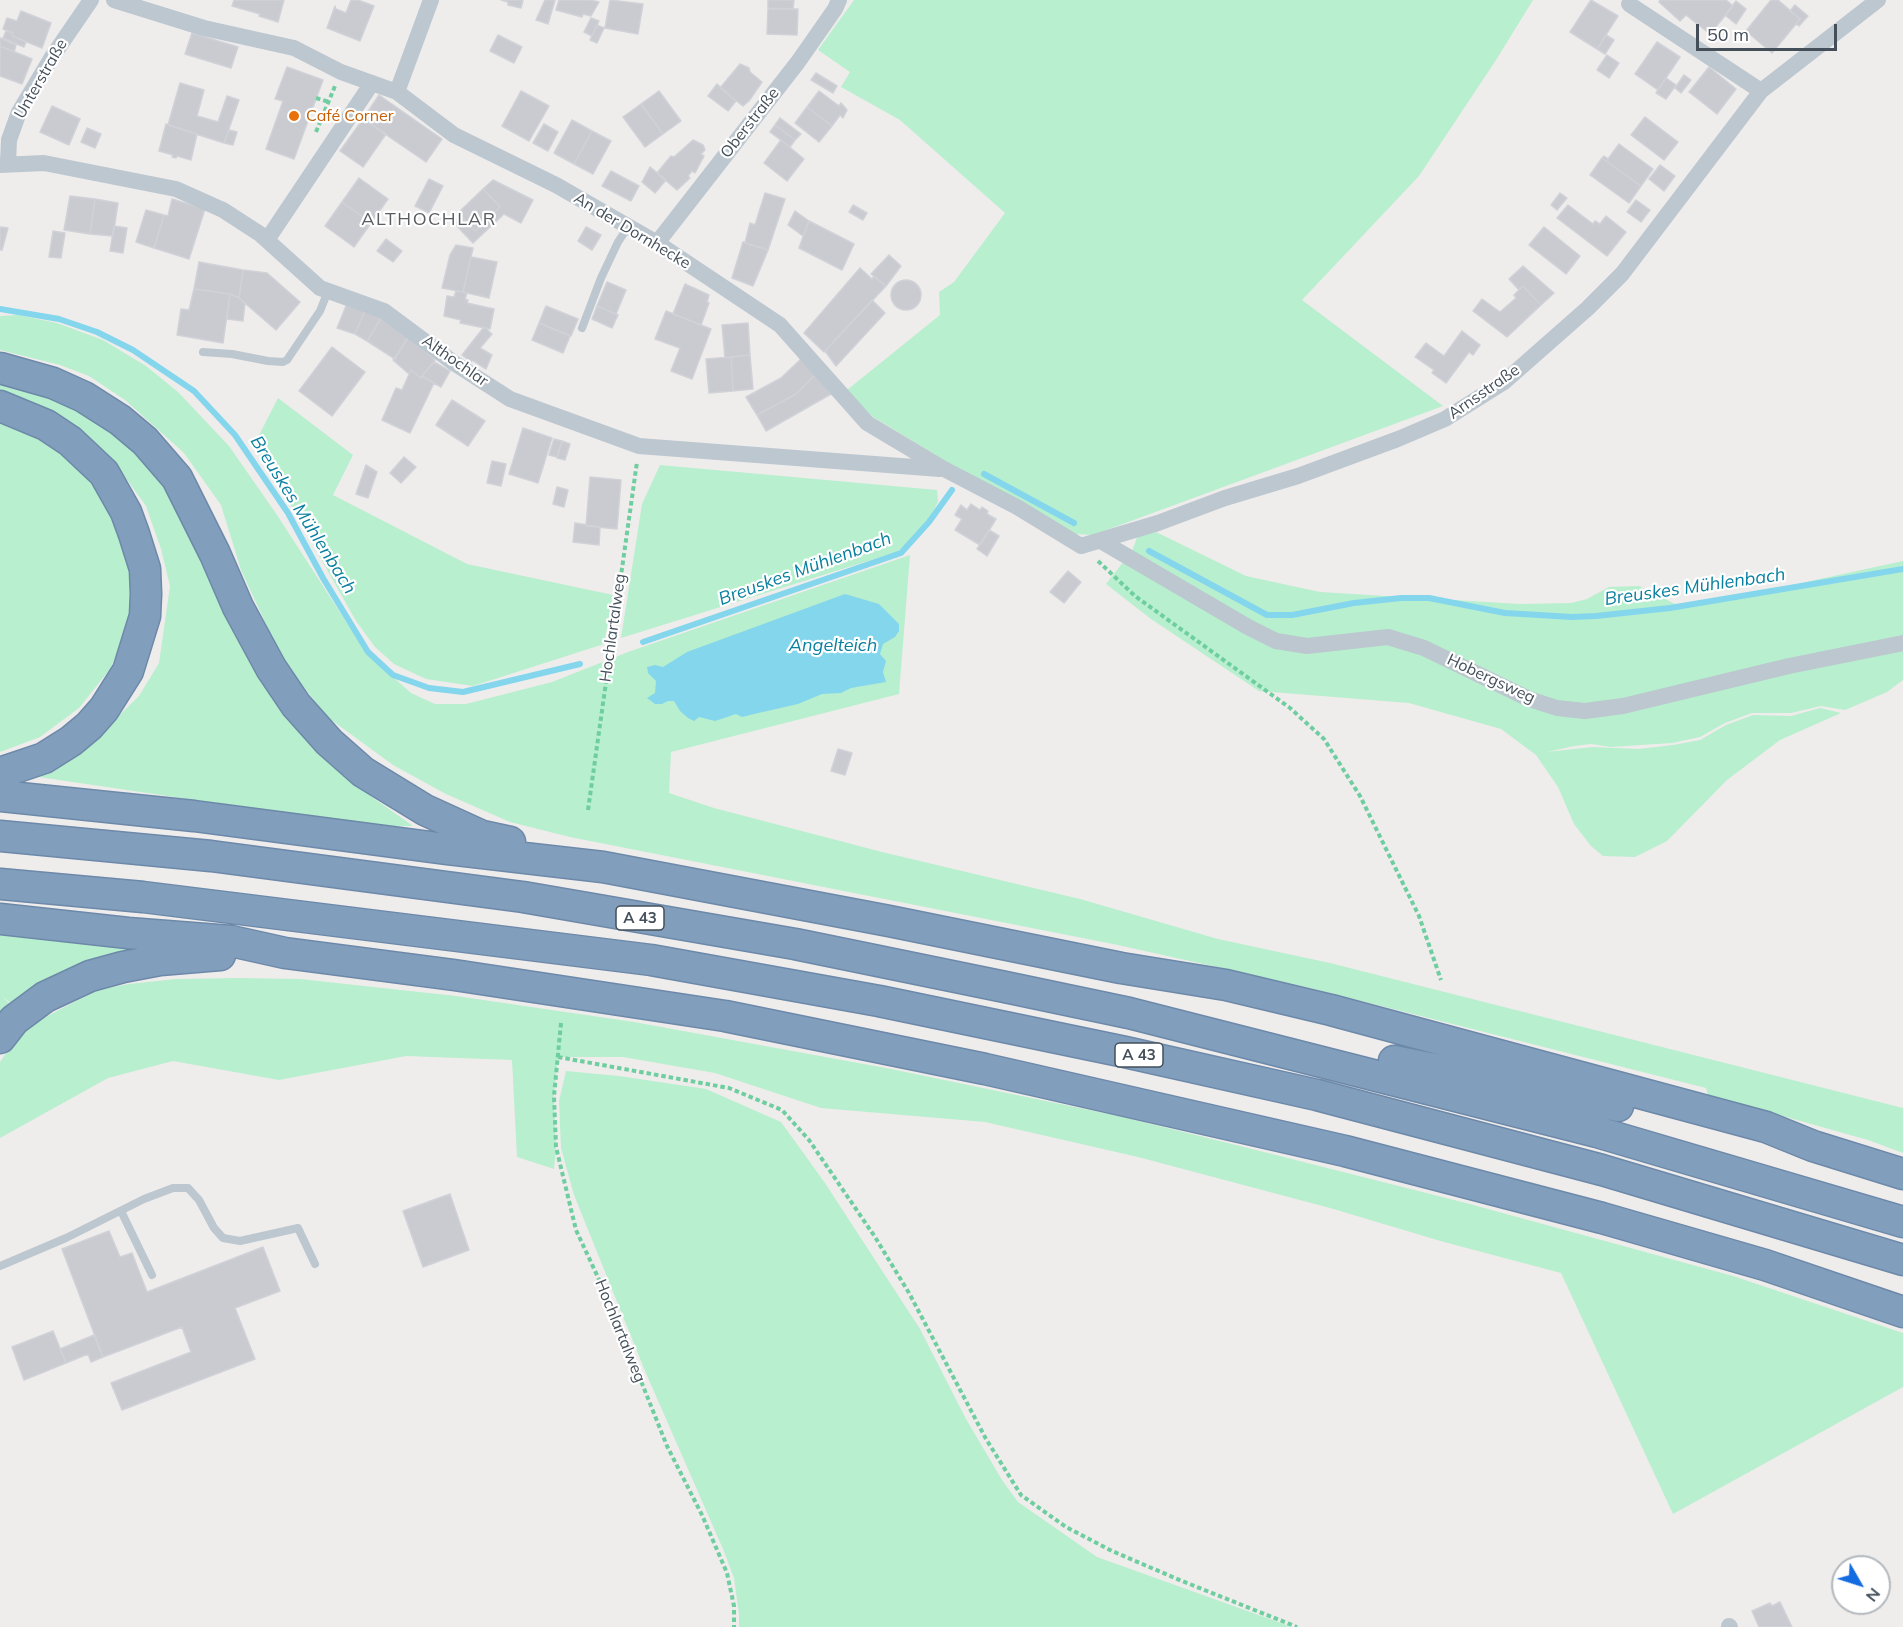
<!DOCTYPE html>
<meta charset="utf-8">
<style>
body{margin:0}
#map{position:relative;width:1903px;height:1627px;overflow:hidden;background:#efecec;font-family:Mulish,sans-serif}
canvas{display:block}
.north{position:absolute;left:1831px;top:1555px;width:60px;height:60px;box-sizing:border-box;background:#fff;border:2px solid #b4b9bd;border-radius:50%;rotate:129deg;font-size:16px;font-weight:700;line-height:24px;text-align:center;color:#444f5a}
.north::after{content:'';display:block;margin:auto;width:21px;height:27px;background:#146ce1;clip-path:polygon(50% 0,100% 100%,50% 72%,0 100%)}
.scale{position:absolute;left:1696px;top:24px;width:141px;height:27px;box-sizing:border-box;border:3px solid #444f5a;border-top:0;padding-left:8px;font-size:18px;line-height:21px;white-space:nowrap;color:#444f5a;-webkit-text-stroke:4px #fff;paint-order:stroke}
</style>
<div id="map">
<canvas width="1903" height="1627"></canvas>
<div class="north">N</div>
<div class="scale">50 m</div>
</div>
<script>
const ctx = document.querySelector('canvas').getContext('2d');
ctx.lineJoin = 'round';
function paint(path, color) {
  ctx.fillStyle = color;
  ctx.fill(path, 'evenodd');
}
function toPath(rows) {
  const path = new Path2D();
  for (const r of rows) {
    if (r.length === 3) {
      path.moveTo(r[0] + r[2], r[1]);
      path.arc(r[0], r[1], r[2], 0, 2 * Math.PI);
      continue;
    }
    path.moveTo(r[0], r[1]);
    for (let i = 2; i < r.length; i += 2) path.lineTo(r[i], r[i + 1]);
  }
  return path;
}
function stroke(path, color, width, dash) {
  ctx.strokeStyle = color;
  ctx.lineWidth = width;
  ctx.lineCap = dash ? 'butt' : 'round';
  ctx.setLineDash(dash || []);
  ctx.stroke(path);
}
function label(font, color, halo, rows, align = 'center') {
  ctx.font = font + ' Mulish,sans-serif';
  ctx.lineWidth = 4.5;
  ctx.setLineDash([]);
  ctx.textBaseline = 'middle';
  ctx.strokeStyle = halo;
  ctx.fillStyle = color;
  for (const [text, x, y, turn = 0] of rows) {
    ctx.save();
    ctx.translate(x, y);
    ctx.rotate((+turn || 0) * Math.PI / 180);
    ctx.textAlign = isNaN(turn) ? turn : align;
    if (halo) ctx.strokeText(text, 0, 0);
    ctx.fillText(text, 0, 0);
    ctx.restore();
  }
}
const green = toPath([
 [854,0,1533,0,1496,60,1419,176,1302,300,1443,406,1093,535,1075,534,957,468,865,412,847,390,940,315,939,292,954,282,1005,213,900,120,841,87,850,72,818,50],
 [18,315,57,323,103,340,146,366,178,392,229,446,277,515,367,654,411,693,435,704,466,704,552,682,628,652,910,555,899,694,671,752,669,793,714,808,882,852,1080,899,1218,939,1330,963,1903,1108,1903,1153,1868,1140,1708,1095,1706,1088,1306,987,1118,945,570,837,510,822,446,794,393,765,326,716,282,659,241,570,221,505,184,453,125,400,89,376,60,365,0,350,0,316],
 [0,377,101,413,173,486,253,664,281,711,323,756,372,797,413,826,371,826,32,776,92,742,139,696,159,663,170,586,161,549,146,506,125,477,82,430,44,407,0,390],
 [278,398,353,455,333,495,467,564,613,595,604,644,473,686,426,679,394,664,375,647,356,621,290,504,254,445],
 [0,419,70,452,120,521,134,589,130,624,115,658,110,669,79,708,40,737,0,752],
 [660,465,937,490,938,502,930,517,914,538,897,552,621,638,642,504],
 [1156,532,1246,576,1320,592,1520,604,1571,603,1587,599,1609,587,1639,586,1677,605,1755,593,1903,561,1903,680,1887,692,1845,710,1821,706,1791,713,1752,713,1725,723,1700,737,1672,743,1611,747,1591,744,1574,746,1547,752,1592,747,1638,749,1673,745,1700,740,1726,725,1753,715,1791,716,1820,708,1841,713,1780,740,1727,780,1667,841,1635,857,1603,856,1591,846,1574,824,1558,787,1536,755,1501,729,1409,703,1259,691,1151,619,1106,584,1132,551,1138,535],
 [0,932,159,949,17,1008,2,996,15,1009,0,1026],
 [238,978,300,979,456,996,634,1022,891,1069,1123,1117,1240,1146,1466,1203,1733,1276,1903,1333,1903,1387,1673,1514,1561,1273,1444,1242,1330,1208,1138,1157,985,1122,821,1108,715,1073,623,1057,558,1057,554,1096,556,1147,554,1169,517,1157,512,1060,406,1056,279,1080,173,1061,108,1078,0,1138,0,1062,8,1050,22,1034,40,1020,97,990,129,984,176,979],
 [566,1071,619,1076,706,1089,781,1122,825,1183,920,1329,966,1419,1002,1480,1018,1502,1097,1557,1292,1627,739,1627,739,1614,734,1578,723,1549,645,1371,574,1195,561,1148,559,1101]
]);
const water = toPath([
 [845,594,879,604,899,624,899,631,895,637,883,644,880,654,886,661,883,672,886,682,851,688,841,693,822,694,798,704,754,714,742,717,736,714,715,721,699,717,694,721,688,718,680,711,674,701,668,701,662,704,655,704,647,698,655,693,656,681,648,673,647,667,655,665,663,667,687,652]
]);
const stream = toPath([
 [0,309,59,319,97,332,133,350,194,391,235,435,288,513,323,578,368,652,393,675,429,688,463,692,580,664],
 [984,474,1074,523],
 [1149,551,1267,615,1292,615,1354,603,1401,598,1429,598,1505,613,1572,617,1596,616,1670,608,1903,569],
 [643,642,901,553,929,522,952,490]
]);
const building = toPath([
 [234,0,284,0,278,22,259,16,260,14,232,6,234,0],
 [351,0,358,0,374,6,360,41,327,28,335,6,336,9,346,13,351,0],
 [501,0,523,0,521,8,508,5,508,2,501,0],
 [545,0,555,0,548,24,536,20,545,0],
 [559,0,590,0,599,2,591,16,583,14,582,17,556,10,559,0],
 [610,0,643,4,638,34,605,28,610,0],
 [768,0,794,0,793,9,768,8,768,0],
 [1591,0,1618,16,1597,49,1570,32,1591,0],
 [1660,0,1726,0,1733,6,1710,34,1686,15,1680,21,1659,2,1660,0],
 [1771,0,1778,0,1800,19,1772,53,1746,31,1771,0],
 [1736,1,1746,9,1736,24,1725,15,1736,1],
 [1795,5,1808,16,1799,26,1796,24,1800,19,1790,11,1795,5],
 [768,9,798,9,797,35,767,34,768,9],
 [21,11,51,23,42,48,12,36,13,33,3,29,7,18,17,21,21,11],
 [591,18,599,21,592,36,584,32,591,18],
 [597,25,604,28,597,43,590,40,597,25],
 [6,31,13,33,12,36,26,42,24,47,3,38,6,31],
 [192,33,238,47,231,68,185,54,192,33],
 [498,35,522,47,514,63,490,51,498,35],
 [1606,35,1614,40,1605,54,1597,49,1606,35],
 [0,38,16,45,14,52,0,46,0,38],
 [1657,42,1680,57,1658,90,1635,74,1657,42],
 [0,46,32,59,22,84,0,76,0,46],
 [1607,55,1619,63,1609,78,1597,70,1607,55],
 [740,64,749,68,750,72,762,82,749,101,743,106,720,88,740,64],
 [287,67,323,80,294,159,266,149,283,101,275,99,287,67],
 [1709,67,1736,89,1717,114,1689,92,1709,67],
 [816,73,837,86,833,93,811,80,816,73],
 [1684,75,1691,80,1681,93,1675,88,1684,75],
 [1666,78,1676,85,1666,99,1656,93,1666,78],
 [180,83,204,90,197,116,218,122,227,96,239,100,224,143,168,125,180,83],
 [717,84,736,101,728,111,708,96,717,84],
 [521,91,549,106,529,141,502,126,521,91],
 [659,91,681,121,663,134,641,104,659,91],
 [819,91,839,106,841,103,847,110,843,118,840,115,832,126,807,107,819,91],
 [379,95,442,139,426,162,363,119,379,95],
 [641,104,663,134,645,147,623,117,641,104],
 [52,106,80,119,69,145,40,132,52,106],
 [807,107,832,126,819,142,795,123,807,107],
 [1645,117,1678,142,1664,160,1631,135,1645,117],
 [780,118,801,134,795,140,775,125,780,118],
 [363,119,386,134,363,167,340,151,363,119],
 [572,120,592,131,574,164,554,153,572,120],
 [166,124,197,134,191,160,177,156,176,158,172,157,173,155,159,151,166,124],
 [544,124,558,132,548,151,533,143,544,124],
 [775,125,795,140,790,147,770,132,775,125],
 [87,128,101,134,95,148,81,142,87,128],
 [229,130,237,132,233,145,224,143,229,130],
 [592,131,611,141,593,174,574,164,592,131],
 [693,140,703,145,705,150,701,154,704,156,695,173,692,171,688,176,690,178,677,190,657,173,671,156,674,157,693,140],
 [781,140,804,159,787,181,764,163,781,140],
 [1619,144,1653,169,1641,186,1602,158,1604,156,1608,159,1619,144],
 [1602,158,1641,186,1629,203,1590,175,1602,158],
 [1660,165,1675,176,1664,191,1649,179,1660,165],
 [650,167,666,180,655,193,642,182,650,167],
 [611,171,639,186,631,201,602,186,611,171],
 [359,178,388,199,371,223,342,202,359,178],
 [429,179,443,186,429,213,415,206,429,179],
 [493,180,533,200,521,223,504,214,473,243,454,223,461,216,475,231,500,207,483,189,493,180],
 [483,189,500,207,475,231,458,213,483,189],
 [765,193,785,199,768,250,745,243,750,223,755,225,765,193],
 [1560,193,1567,198,1557,210,1551,205,1560,193],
 [70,196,95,199,90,234,64,230,70,196],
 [95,199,118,203,113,236,90,234,95,199],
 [172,199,205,209,189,259,154,248,164,215,168,216,172,199],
 [1636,200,1650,210,1641,222,1627,212,1636,200],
 [342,202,371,223,354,247,325,226,342,202],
 [853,205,867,213,863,220,849,212,853,205],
 [1568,205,1593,224,1595,221,1600,224,1606,216,1626,232,1607,256,1557,218,1568,205],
 [146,210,164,215,154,248,136,242,146,210],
 [795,211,809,221,803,236,788,225,795,211],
 [809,221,854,244,842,270,799,248,809,221],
 [114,226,127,228,123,253,110,251,114,226],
 [0,227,8,228,2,250,0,250,0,227],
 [586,227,601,235,592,250,578,241,586,227],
 [1544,227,1580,256,1566,274,1529,245,1544,227],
 [53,231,65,233,61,258,49,257,53,231],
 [386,239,402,251,393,262,377,251,386,239],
 [743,242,768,250,753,286,732,278,743,242],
 [456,245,473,248,463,292,442,288,450,255,456,245],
 [889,255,901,266,886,286,871,274,889,255],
 [471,257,497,262,489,298,463,292,471,257],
 [199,262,243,270,239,298,230,294,194,289,199,262],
 [1523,266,1554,293,1541,305,1523,286,1519,290,1509,279,1523,266],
 [860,268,872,279,874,276,886,286,824,352,804,333,860,268],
 [243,270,267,273,300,302,276,330,239,298,243,270],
 [906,295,15],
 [607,282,626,290,616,314,597,306,607,282],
 [685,284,709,295,707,302,709,303,701,325,673,314,685,284],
 [1523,286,1541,305,1507,337,1473,311,1482,299,1500,312,1516,298,1514,295,1523,286],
 [194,289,230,294,223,343,177,335,181,309,189,310,194,289],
 [456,291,467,293,465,299,468,300,467,303,494,309,490,329,460,323,461,320,444,316,447,296,454,297,456,291],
 [230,294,239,298,245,303,243,321,227,319,230,294],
 [872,300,885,313,836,366,825,351,872,300],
 [346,306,365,310,355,334,337,328,346,306],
 [546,306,578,319,571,336,539,323,546,306],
 [597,306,618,315,612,328,592,319,597,306],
 [365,310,382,317,367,341,355,334,365,310],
 [666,311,711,329,692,379,671,371,680,348,655,339,666,311],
 [382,317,409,335,395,359,367,341,382,317],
 [539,323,570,336,563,353,532,340,539,323],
 [748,323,750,355,725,358,722,325,748,323],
 [484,327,492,334,480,348,492,355,486,369,472,360,471,362,462,355,484,327],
 [1462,331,1480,345,1473,355,1469,352,1446,383,1432,373,1434,370,1415,357,1426,343,1444,356,1462,331],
 [409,337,435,360,421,378,411,370,409,374,393,360,409,337],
 [332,347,365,372,332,416,299,391,332,347],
 [750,355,753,389,733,391,731,357,750,355],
 [731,357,733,391,709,393,706,359,731,357],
 [801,359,815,375,796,394,757,415,746,397,781,378,801,359],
 [434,362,450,371,441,387,422,376,434,362],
 [411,370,421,378,422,376,434,383,410,433,382,420,396,388,402,390,411,370],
 [815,375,831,394,766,431,757,415,796,394,815,375],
 [452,400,485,421,468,446,436,425,452,400],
 [523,428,552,438,538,483,509,474,523,428],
 [554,439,562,441,557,457,549,455,554,439],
 [562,441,570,444,565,460,557,458,562,441],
 [404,457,416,467,401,483,390,473,404,457],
 [492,461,506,464,501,486,487,483,492,461],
 [366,465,377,472,368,498,356,494,366,465],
 [590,477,621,480,617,529,586,526,590,477],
 [557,487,568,490,564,507,553,504,557,487],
 [971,504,980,510,982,507,988,511,987,514,996,519,980,545,955,530,962,519,955,515,961,505,967,510,971,504],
 [575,523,600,527,599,545,573,542,575,523],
 [989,530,999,536,987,556,977,549,989,530],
 [1068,571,1081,582,1064,603,1050,592,1068,571],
 [838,749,852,753,845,775,831,771,838,749],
 [450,1194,469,1250,423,1267,403,1211,450,1194],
 [109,1231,120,1257,132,1253,147,1292,263,1247,280,1291,235,1308,255,1359,122,1410,111,1383,191,1352,182,1327,103,1357,62,1249,109,1231],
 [53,1331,66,1363,24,1380,12,1347,53,1331],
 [94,1335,103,1357,91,1362,88,1354,66,1363,60,1349,94,1335],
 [1780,1602,1792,1627,1759,1627,1752,1611,1770,1603,1772,1606,1780,1602]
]);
const path = toPath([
 [316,98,329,102],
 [316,132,335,86],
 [1098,561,1135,596,1290,708,1324,739,1360,796,1419,916,1441,980],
 [588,810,637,462],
 [561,1023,554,1096,556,1147,576,1230,609,1301,667,1446,702,1515,727,1573,734,1606,734,1627],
 [558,1057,729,1088,782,1110,809,1140,875,1237,909,1293,986,1439,1021,1495,1066,1527,1112,1551,1182,1581,1297,1627]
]);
const service = toPath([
 [582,328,601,278,618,242,628,227],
 [203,352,232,354,268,361,283,362,287,360,320,311,328,291],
 [121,1211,152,1275],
 [0,1266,66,1238,144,1199,173,1188,188,1188,199,1200,214,1228,223,1238,240,1241,298,1228,315,1264]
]);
const minor = toPath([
 [114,0,204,28,294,48,341,72,397,92,454,135,556,185,657,243,780,325,867,423,944,469,1017,507,1081,546,1158,523,1225,498,1298,476,1398,439,1445,419,1504,382,1588,308,1622,274,1761,91,1878,0],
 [1629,4,1761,91],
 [397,92,431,0],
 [8,163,9,140,19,112,52,57,91,0],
 [0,165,44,163,176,189,223,210,260,234,320,288,384,311,454,363,510,399,639,446,940,469],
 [267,240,372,83],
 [657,243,798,62,835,9,839,0],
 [1101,541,1248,627,1276,641,1307,646,1388,637,1424,648,1529,699,1557,708,1585,711,1623,706,1789,666,1903,643],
 [1729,1626,1730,1627]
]);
const motorway = toPath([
 [0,368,53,383,84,397,120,420,145,441,177,478,215,554,238,607,271,668,296,705,329,742,363,772,425,810,482,836,510,842],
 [0,406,46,425,70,441,104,473,126,512,134,534,145,569,146,594,145,616,128,671,104,709,89,726,71,741,44,758,0,773],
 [0,796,194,816,446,849,603,867,889,921,1121,968,1226,985,1331,1010,1766,1127,1813,1146,1903,1174],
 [0,836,211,856,523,897,795,944,1005,987,1129,1013,1597,1132,1903,1222],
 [0,884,143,897,651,960,879,1001,1125,1052,1317,1095,1602,1170,1903,1260],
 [0,919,128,933,231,941,285,953,454,975,725,1016,985,1069,1345,1151,1602,1218,1765,1265,1903,1312],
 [0,1038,14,1020,45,997,90,976,123,967,160,960,220,955],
 [1394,1061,1618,1106]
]);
const markers = [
 [294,116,6,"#e8710a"]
];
const shields = [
 [640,918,48],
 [1139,1055,48]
];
const shieldNames = [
 ["A 43",640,918],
 ["A 43",1139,1055]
];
const streetNames = [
 ["Unterstraße",41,79,-60],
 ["Oberstraße",750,123,-52],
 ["An der Dornhecke",632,231,31],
 ["Althochlar",455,361,35],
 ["Arnsstraße",1484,392,-35],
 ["Hochlartalweg",613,628,-82],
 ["Hobergsweg",1491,679,25],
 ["Hochlartalweg",620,1331,68]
];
const foodNames = [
 ["Café Corner",306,116]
];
const neighbourhoodNames = [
 ["ALTHOCHLAR",429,220]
];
const waterNames = [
 ["Breuskes Mühlenbach",303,515,58],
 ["Breuskes Mühlenbach",805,569,-20],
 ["Breuskes Mühlenbach",1695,587,-8],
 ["Angelteich",833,646]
];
paint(green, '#b8efce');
paint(water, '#84d6ed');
stroke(stream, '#84d6ed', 6);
paint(building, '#c9cbd1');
stroke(building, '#d0d2d8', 1.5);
stroke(motorway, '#6d89a9', 33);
stroke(path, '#6fcea0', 4, [4.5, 3]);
stroke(service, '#bcc7cf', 8);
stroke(minor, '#bcc7cf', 16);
stroke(motorway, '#829ebd', 30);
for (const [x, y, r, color] of markers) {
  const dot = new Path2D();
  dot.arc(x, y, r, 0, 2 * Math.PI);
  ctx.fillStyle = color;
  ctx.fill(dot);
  stroke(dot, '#fff', 2);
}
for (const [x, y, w] of shields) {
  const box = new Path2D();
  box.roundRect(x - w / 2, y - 12, w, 24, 4.5);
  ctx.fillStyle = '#fff';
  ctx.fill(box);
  stroke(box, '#444f5a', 1.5);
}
label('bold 15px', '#444f5a', null, shieldNames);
label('16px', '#444f5a', '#fff', streetNames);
label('16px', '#c56008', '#fff', foodNames, 'left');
ctx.letterSpacing = '1.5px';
label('18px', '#595c61', '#fff', neighbourhoodNames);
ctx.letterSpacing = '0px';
label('italic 18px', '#0980a0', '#fff', waterNames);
</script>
